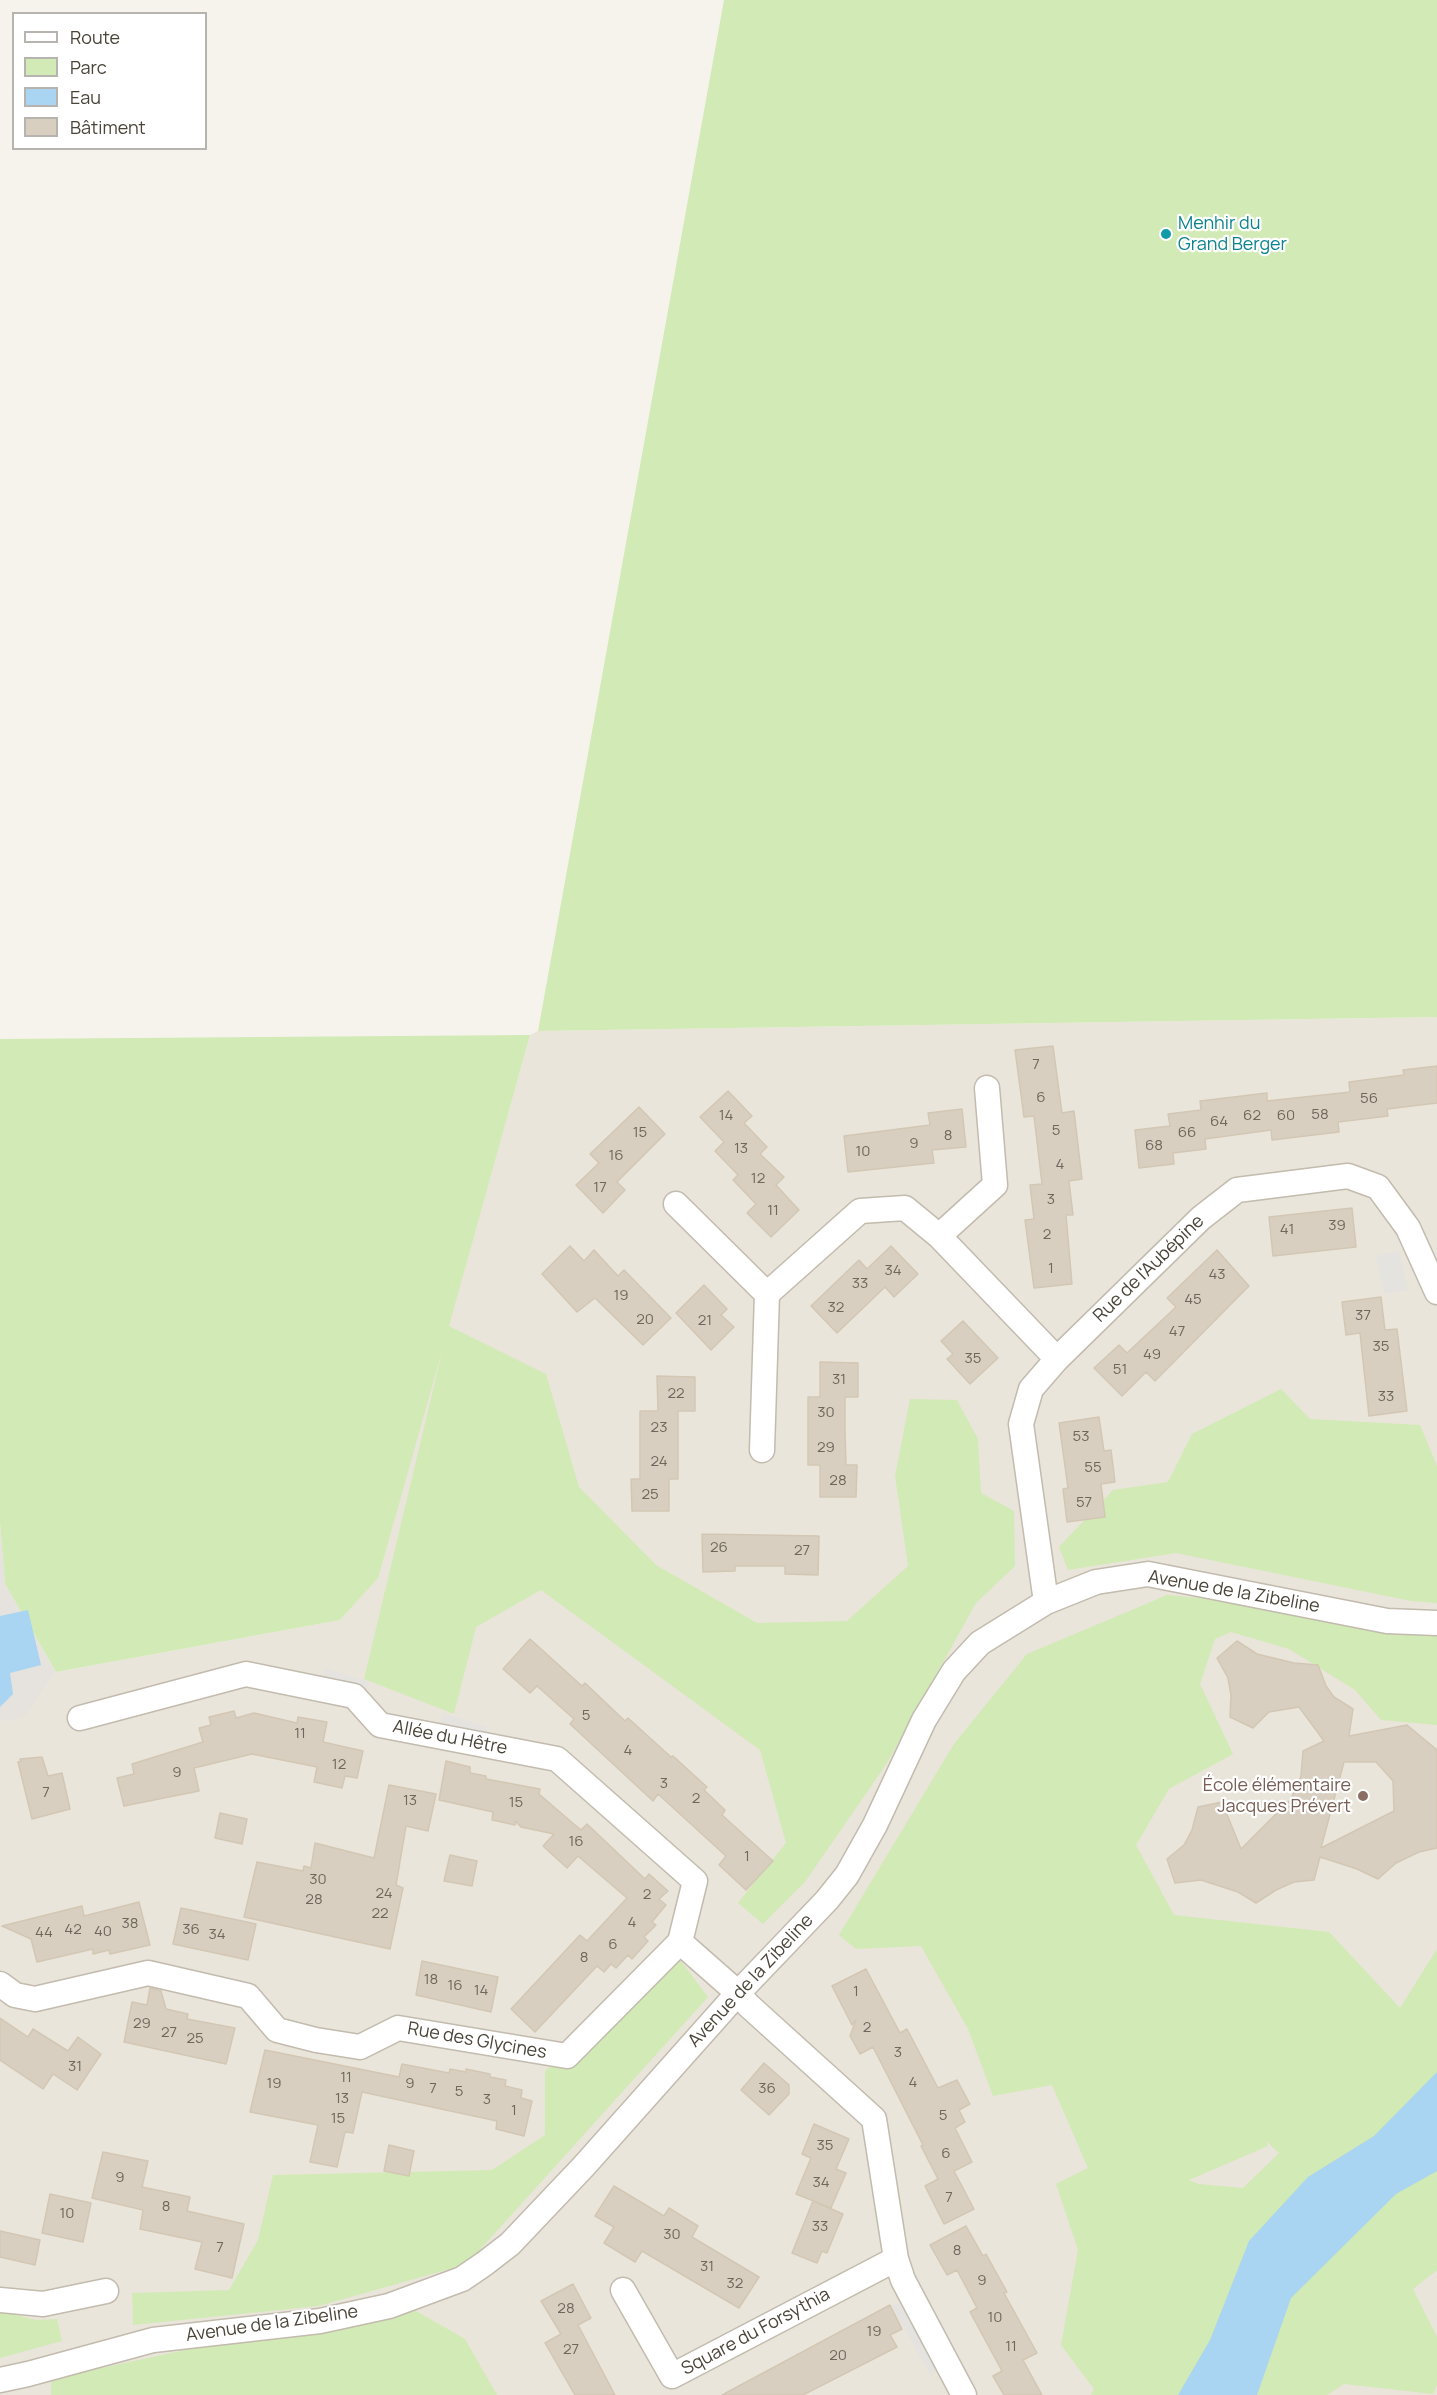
<!DOCTYPE html>
<meta charset="utf-8">
<style>
body{margin:0}
#map{position:relative;width:1437px;height:2395px;overflow:hidden;background:#f6f3ec;font-family:Manrope,sans-serif}
canvas{display:block}
.legend{position:absolute;left:12px;top:12px;width:195px;height:138px;box-sizing:border-box;background:#fff;border:2px solid #b7b4b0;margin:0;padding:8px 10px;list-style:none;font-size:18px;color:#4b4439}
.legend li{display:flex;align-items:center;gap:12px;height:30px}
.legend b{width:30px;border:2px solid #b7b4b0}
</style>
<div id="map">
<canvas width="1437" height="2395"></canvas>
<ul class="legend">
<li><b style="height:8px;background:#fff"></b>Route</li>
<li><b style="height:16px;background:#d2eab5"></b>Parc</li>
<li><b style="height:16px;background:#a9d4f2"></b>Eau</li>
<li><b style="height:16px;background:#d8cfc1"></b>Bâtiment</li>
</ul>
</div>
<script>
const ctx = document.querySelector('canvas').getContext('2d');
ctx.lineJoin = 'round';
function paint(path, color) {
  ctx.fillStyle = color;
  ctx.fill(path, 'evenodd');
}
function toPath(rows) {
  const path = new Path2D();
  for (const r of rows) {
    path.moveTo(r[0], r[1]);
    for (let i = 2; i < r.length; i += 2) path.lineTo(r[i], r[i + 1]);
  }
  return path;
}
function stroke(path, color, width, dash) {
  ctx.strokeStyle = color;
  ctx.lineWidth = width;
  ctx.lineCap = dash ? 'butt' : 'round';
  ctx.setLineDash(dash || []);
  ctx.stroke(path);
}
function label(font, color, halo, rows, align = 'center') {
  ctx.font = font + ' Manrope,sans-serif';
  ctx.lineWidth = 4.5;
  ctx.setLineDash([]);
  ctx.textBaseline = 'middle';
  ctx.strokeStyle = halo;
  ctx.fillStyle = color;
  for (const [text, x, y, turn = 0] of rows) {
    ctx.save();
    ctx.translate(x, y);
    ctx.rotate((+turn || 0) * Math.PI / 180);
    ctx.textAlign = isNaN(turn) ? turn : align;
    if (halo) ctx.strokeText(text, 0, 0);
    ctx.fillText(text, 0, 0);
    ctx.restore();
  }
}
const residential = toPath([
 [1437,1017,1437,2395,0,2395,0,1722,24,1716,56,1672,340,1620,377,1578,530,1035,538,1031]
]);
const industrial = toPath([
 [0,1523,5,1584,56,1672,24,1717,0,1722]
]);
const green = toPath([
 [724,0,1437,0,1437,1017,538,1031],
 [530,1035,449,1326,546,1374,579,1487,656,1565,757,1623,847,1621,908,1566,895,1476,910,1399,957,1400,978,1439,981,1493,1014,1511,1015,1566,976,1603,887,1763,805,1882,763,1924,738,1903,786,1843,760,1750,541,1590,476,1627,454,1714,364,1679,443,1348,378,1578,340,1620,56,1672,5,1584,0,1523,0,1039],
 [1281,1389,1310,1419,1420,1425,1437,1466,1437,1603,1411,1601,1176,1553,1068,1570,1059,1547,1113,1490,1168,1482,1192,1434],
 [1167,1595,1274,1605,1437,1633,1437,1725,1381,1720,1355,1690,1289,1649,1231,1632,1215,1639,1200,1684,1233,1754,1169,1789,1136,1845,1174,1915,1329,1932,1400,2008,1437,1949,1437,2270,1413,2289,1437,2337,1437,2385,1433,2394,1344,2384,1327,2395,1091,2395,1094,2389,1061,2345,1078,2250,1056,2184,1088,2168,1052,2085,993,2096,968,2029,921,1946,856,1949,839,1935,954,1744,1027,1654],
 [1266,2141,1279,2153,1243,2188,1199,2184,1189,2180,1268,2146],
 [680,1960,708,1997,467,2264,319,2306,133,2325,132,2293,229,2290,258,2240,273,2175,492,2170,545,2135,545,2071],
 [0,2311,36,2320,57,2319,62,2341,0,2358],
 [416,2311,465,2339,497,2395,51,2395,51,2379,217,2343]
]);
const parking = toPath([
 [1399,1251,1408,1290,1384,1294,1376,1256],
 [325,1668,369,1682,366,1691,322,1678],
 [443,1713,487,1727,484,1737,440,1723],
 [901,2301,938,2370,930,2375,892,2306]
]);
const water = toPath([
 [28,1610,41,1665,10,1673,13,1694,0,1707,0,1616],
 [1437,2072,1437,2171,1396,2194,1291,2298,1257,2395,1178,2395,1210,2340,1249,2241,1308,2177,1374,2136]
]);
const building = toPath([
 [1053,1046,1062,1113,1074,1111,1082,1179,1069,1181,1073,1215,1066,1215,1072,1284,1034,1288,1025,1220,1034,1219,1030,1185,1042,1184,1034,1116,1024,1117,1015,1050,1053,1046],
 [1437,1066,1437,1103,1387,1109,1388,1116,1338,1122,1339,1132,1272,1140,1271,1130,1205,1139,1206,1149,1173,1153,1174,1164,1139,1168,1135,1130,1170,1126,1168,1114,1201,1110,1200,1101,1267,1093,1267,1101,1350,1092,1349,1082,1404,1075,1403,1070,1437,1066],
 [728,1091,752,1116,744,1123,767,1147,760,1154,784,1177,776,1185,799,1210,771,1237,747,1213,756,1204,733,1180,738,1175,715,1151,724,1142,700,1117,728,1091],
 [639,1107,665,1134,617,1182,625,1190,603,1213,576,1185,599,1163,590,1154,639,1107],
 [962,1109,966,1147,932,1150,934,1163,848,1172,844,1136,930,1125,928,1113,962,1109],
 [1352,1208,1356,1247,1273,1256,1269,1217,1352,1208],
 [570,1246,584,1261,594,1250,618,1276,624,1270,671,1318,643,1345,595,1298,577,1312,542,1274,570,1246],
 [891,1246,918,1274,894,1297,885,1287,837,1333,811,1306,859,1260,867,1269,891,1246],
 [1217,1250,1249,1286,1155,1381,1146,1372,1122,1396,1094,1368,1119,1345,1127,1353,1176,1307,1167,1298,1217,1250],
 [704,1285,727,1309,721,1315,734,1327,711,1350,676,1313,704,1285],
 [1381,1297,1385,1330,1397,1329,1407,1411,1369,1416,1360,1333,1346,1335,1342,1302,1381,1297],
 [963,1321,998,1358,970,1384,947,1359,953,1354,941,1341,963,1321],
 [820,1362,858,1363,858,1397,845,1397,845,1432,846,1465,857,1465,856,1497,820,1497,820,1465,808,1465,808,1397,820,1397,820,1362],
 [657,1376,695,1377,695,1411,678,1411,678,1479,669,1479,669,1511,632,1511,631,1479,640,1479,640,1411,658,1411,657,1376],
 [1099,1417,1104,1451,1111,1450,1115,1482,1101,1484,1105,1517,1067,1522,1063,1489,1068,1488,1059,1423,1099,1417],
 [702,1534,819,1536,818,1575,785,1574,785,1566,735,1566,735,1571,703,1572,702,1534],
 [530,1639,582,1686,585,1683,625,1721,628,1718,671,1757,673,1756,707,1787,704,1790,725,1810,722,1815,773,1861,746,1890,719,1865,726,1856,658,1794,653,1801,570,1724,574,1719,537,1686,530,1693,503,1669,530,1639],
 [1237,1641,1257,1654,1294,1663,1318,1665,1326,1686,1334,1697,1353,1709,1349,1736,1407,1725,1437,1750,1437,1848,1419,1852,1396,1863,1378,1879,1357,1869,1320,1857,1314,1880,1294,1882,1276,1890,1256,1903,1238,1892,1201,1880,1175,1883,1167,1859,1184,1845,1192,1830,1198,1807,1222,1802,1241,1849,1291,1799,1301,1776,1303,1751,1324,1741,1299,1707,1269,1712,1253,1728,1230,1717,1231,1695,1228,1678,1217,1658,1237,1641],
 [1344,1762,1376,1762,1393,1781,1394,1811,1321,1848,1344,1762],
 [234,1711,236,1718,254,1713,297,1723,298,1717,327,1722,323,1742,363,1751,357,1778,345,1776,342,1788,314,1782,317,1767,252,1754,194,1768,199,1791,124,1806,117,1778,134,1774,132,1764,203,1742,199,1728,211,1725,209,1717,234,1711],
 [42,1757,48,1776,62,1773,70,1809,32,1819,18,1762,21,1761,20,1759,42,1757],
 [446,1761,470,1767,470,1773,486,1776,486,1779,540,1789,539,1794,568,1819,581,1830,587,1824,645,1879,649,1874,668,1891,659,1899,666,1905,652,1922,656,1925,644,1937,648,1941,632,1959,628,1955,616,1968,611,1964,604,1972,597,1966,535,2032,511,2009,580,1935,587,1941,627,1898,578,1856,567,1868,543,1846,554,1834,521,1827,515,1821,515,1825,492,1820,493,1812,439,1800,446,1761],
 [389,1785,436,1794,428,1831,406,1826,396,1885,403,1888,390,1949,244,1917,257,1862,303,1871,304,1866,311,1868,315,1843,374,1858,389,1785],
 [220,1813,247,1819,242,1844,215,1838,220,1813],
 [450,1855,477,1861,472,1886,444,1881,450,1855],
 [139,1902,150,1945,110,1954,109,1950,93,1954,93,1949,37,1962,31,1939,2,1926,82,1906,84,1916,139,1902],
 [181,1908,256,1924,248,1960,173,1944,181,1908],
 [422,1961,498,1977,491,2012,416,1995,422,1961],
 [866,1969,900,2033,907,2029,938,2088,957,2080,970,2104,959,2110,965,2122,955,2128,972,2162,954,2171,974,2209,944,2224,925,2186,938,2179,921,2146,923,2145,873,2047,860,2054,850,2036,856,2020,852,2025,832,1986,866,1969],
 [150,1988,161,1991,166,2009,188,2014,187,2019,235,2028,226,2064,124,2042,132,2002,147,2005,150,1988],
 [0,2018,28,2037,33,2029,68,2051,78,2037,101,2054,77,2090,53,2074,43,2089,0,2060,0,2018],
 [265,2050,399,2077,402,2064,449,2073,450,2069,466,2072,466,2069,490,2074,490,2077,506,2080,505,2086,522,2090,521,2098,532,2101,524,2136,496,2129,497,2121,362,2092,353,2133,345,2132,337,2167,310,2162,318,2125,250,2112,265,2050],
 [764,2063,789,2085,789,2094,769,2115,741,2090,764,2063],
 [814,2124,849,2139,836,2169,846,2173,831,2208,796,2194,811,2158,802,2154,814,2124],
 [389,2145,414,2151,409,2176,384,2171,389,2145],
 [103,2152,148,2161,142,2187,190,2197,187,2211,244,2224,232,2278,195,2269,202,2242,140,2229,143,2210,92,2198,103,2152],
 [614,2186,664,2216,669,2208,698,2226,692,2237,759,2277,739,2308,642,2251,635,2262,604,2243,614,2227,595,2216,614,2186],
 [50,2194,91,2203,83,2242,42,2233,50,2194],
 [813,2201,843,2214,827,2253,822,2251,817,2263,792,2253,813,2201],
 [966,2226,983,2256,986,2254,1007,2292,1004,2293,1037,2353,1023,2360,1042,2395,1004,2395,993,2376,1002,2371,970,2312,977,2308,957,2270,947,2275,930,2245,966,2226],
 [0,2231,40,2240,35,2265,0,2257,0,2231],
 [573,2284,591,2318,578,2325,615,2395,575,2395,545,2343,561,2334,541,2301,573,2284],
 [890,2305,902,2329,890,2335,897,2347,803,2395,722,2395,890,2305]
]);
const minor = toPath([
 [676,1204,767,1294,762,1450],
 [939,1236,995,1185,987,1088],
 [767,1294,860,1211,905,1208,939,1236,1057,1359],
 [1046,1602,1021,1424,1031,1389,1057,1359,1201,1218,1237,1190,1348,1176,1378,1187,1408,1228,1437,1292],
 [80,1718,246,1674,354,1696,380,1725,557,1759,695,1881,680,1942],
 [0,1984,15,1995,35,1999,148,1973,248,1996,277,2030,316,2040,360,2047,398,2028,567,2056,680,1942,738,1993,748,2005,874,2119,896,2259,903,2280,964,2395],
 [623,2290,672,2376,896,2259],
 [0,2300,43,2304,106,2291],
 [0,2380,28,2374,153,2340,320,2321,389,2306,462,2279,484,2264,510,2244,584,2166,738,1993,827,1900,847,1875,875,1825,924,1720,954,1671,980,1643,1046,1602,1096,1582,1148,1574,1387,1621,1437,1623]
]);
const markers = [
 [1166,234,6,"#0f9aa8"],
 [1363,1796,6,"#8d6e63"]
];
const numberNames = [
 ["7",1036,1065],
 ["6",1041,1098],
 ["56",1369,1099],
 ["58",1320,1115],
 ["14",726,1116],
 ["62",1252,1116],
 ["60",1286,1116],
 ["64",1219,1122],
 ["5",1056,1131],
 ["15",640,1133],
 ["66",1187,1133],
 ["8",948,1136],
 ["9",914,1144],
 ["68",1154,1146],
 ["13",741,1149],
 ["10",863,1152],
 ["16",616,1156],
 ["4",1060,1165],
 ["12",758,1179],
 ["17",600,1188],
 ["3",1051,1200],
 ["11",773,1211],
 ["39",1337,1226],
 ["41",1287,1230],
 ["2",1047,1235],
 ["1",1051,1269],
 ["34",893,1271],
 ["43",1217,1275],
 ["33",860,1284],
 ["19",621,1296],
 ["45",1193,1300],
 ["32",836,1308],
 ["37",1363,1316],
 ["20",645,1320],
 ["21",705,1321],
 ["47",1177,1332],
 ["35",1381,1347],
 ["49",1152,1355],
 ["35",973,1359],
 ["51",1120,1370],
 ["31",839,1380],
 ["22",676,1394],
 ["33",1386,1397],
 ["30",826,1413],
 ["23",659,1428],
 ["53",1081,1437],
 ["29",826,1448],
 ["24",659,1462],
 ["55",1093,1468],
 ["28",838,1481],
 ["25",650,1495],
 ["57",1084,1503],
 ["26",719,1548],
 ["27",802,1551],
 ["5",586,1716],
 ["11",300,1734],
 ["4",628,1751],
 ["12",339,1765],
 ["9",177,1773],
 ["3",664,1784],
 ["7",46,1793],
 ["2",696,1799],
 ["13",410,1801],
 ["15",516,1803],
 ["16",576,1842],
 ["1",747,1857],
 ["30",318,1880],
 ["24",384,1894],
 ["2",647,1895],
 ["28",314,1900],
 ["22",380,1914],
 ["4",632,1923],
 ["38",130,1924],
 ["42",73,1930],
 ["36",191,1930],
 ["40",103,1932],
 ["44",44,1933],
 ["34",217,1935],
 ["6",613,1945],
 ["8",584,1958],
 ["18",431,1980],
 ["16",455,1986],
 ["14",481,1991],
 ["1",856,1992],
 ["29",142,2024],
 ["2",867,2028],
 ["27",169,2033],
 ["25",195,2039],
 ["3",898,2053],
 ["31",75,2067],
 ["11",346,2078],
 ["4",913,2083],
 ["19",274,2084],
 ["9",410,2084],
 ["7",433,2089],
 ["36",767,2089],
 ["5",459,2092],
 ["13",342,2099],
 ["3",487,2100],
 ["1",514,2111],
 ["5",943,2116],
 ["15",338,2119],
 ["35",825,2146],
 ["6",946,2154],
 ["9",120,2178],
 ["34",821,2183],
 ["7",949,2198],
 ["8",166,2207],
 ["10",67,2214],
 ["33",820,2227],
 ["30",672,2235],
 ["7",220,2248],
 ["8",957,2251],
 ["31",707,2267],
 ["9",982,2281],
 ["32",735,2284],
 ["28",566,2309],
 ["10",995,2318],
 ["19",874,2332],
 ["11",1011,2347],
 ["27",571,2350],
 ["20",838,2356]
];
const cultureNames = [
 ["Menhir du",1178,224],
 ["Grand Berger",1178,245]
];
const streetNames = [
 ["Rue de l'Aubépine",1149,1269,-44],
 ["Avenue de la Zibeline",1234,1592,10],
 ["Allée du Hêtre",450,1738,11],
 ["Avenue de la Zibeline",751,1981,-47],
 ["Rue des Glycines",477,2041,10],
 ["Avenue de la Zibeline",272,2324,-8],
 ["Square du Forsythia",756,2332,-28]
];
const educationNames = [
 ["École élémentaire",1351,1786],
 ["Jacques Prévert",1351,1807]
];
paint(residential, '#eae5da');
paint(industrial, '#e6e2dd');
paint(green, '#d2eab5');
paint(parking, '#e5e3e0');
paint(water, '#a9d4f2');
paint(building, '#d8cfc1');
stroke(building, '#d3c7b4', 1.5);
stroke(minor, '#c2bbae', 27);
stroke(minor, '#fff', 24);
for (const [x, y, r, color] of markers) {
  const dot = new Path2D();
  dot.arc(x, y, r, 0, 2 * Math.PI);
  ctx.fillStyle = color;
  ctx.fill(dot);
  stroke(dot, '#fff', 2);
}
label('15px', '#6e675b', null, numberNames);
label('18px', '#0d838f', '#fff', cultureNames, 'left');
label('18px', '#4b4439', '#fff', streetNames);
label('18px', '#785e54', '#fff', educationNames, 'right');
</script>
